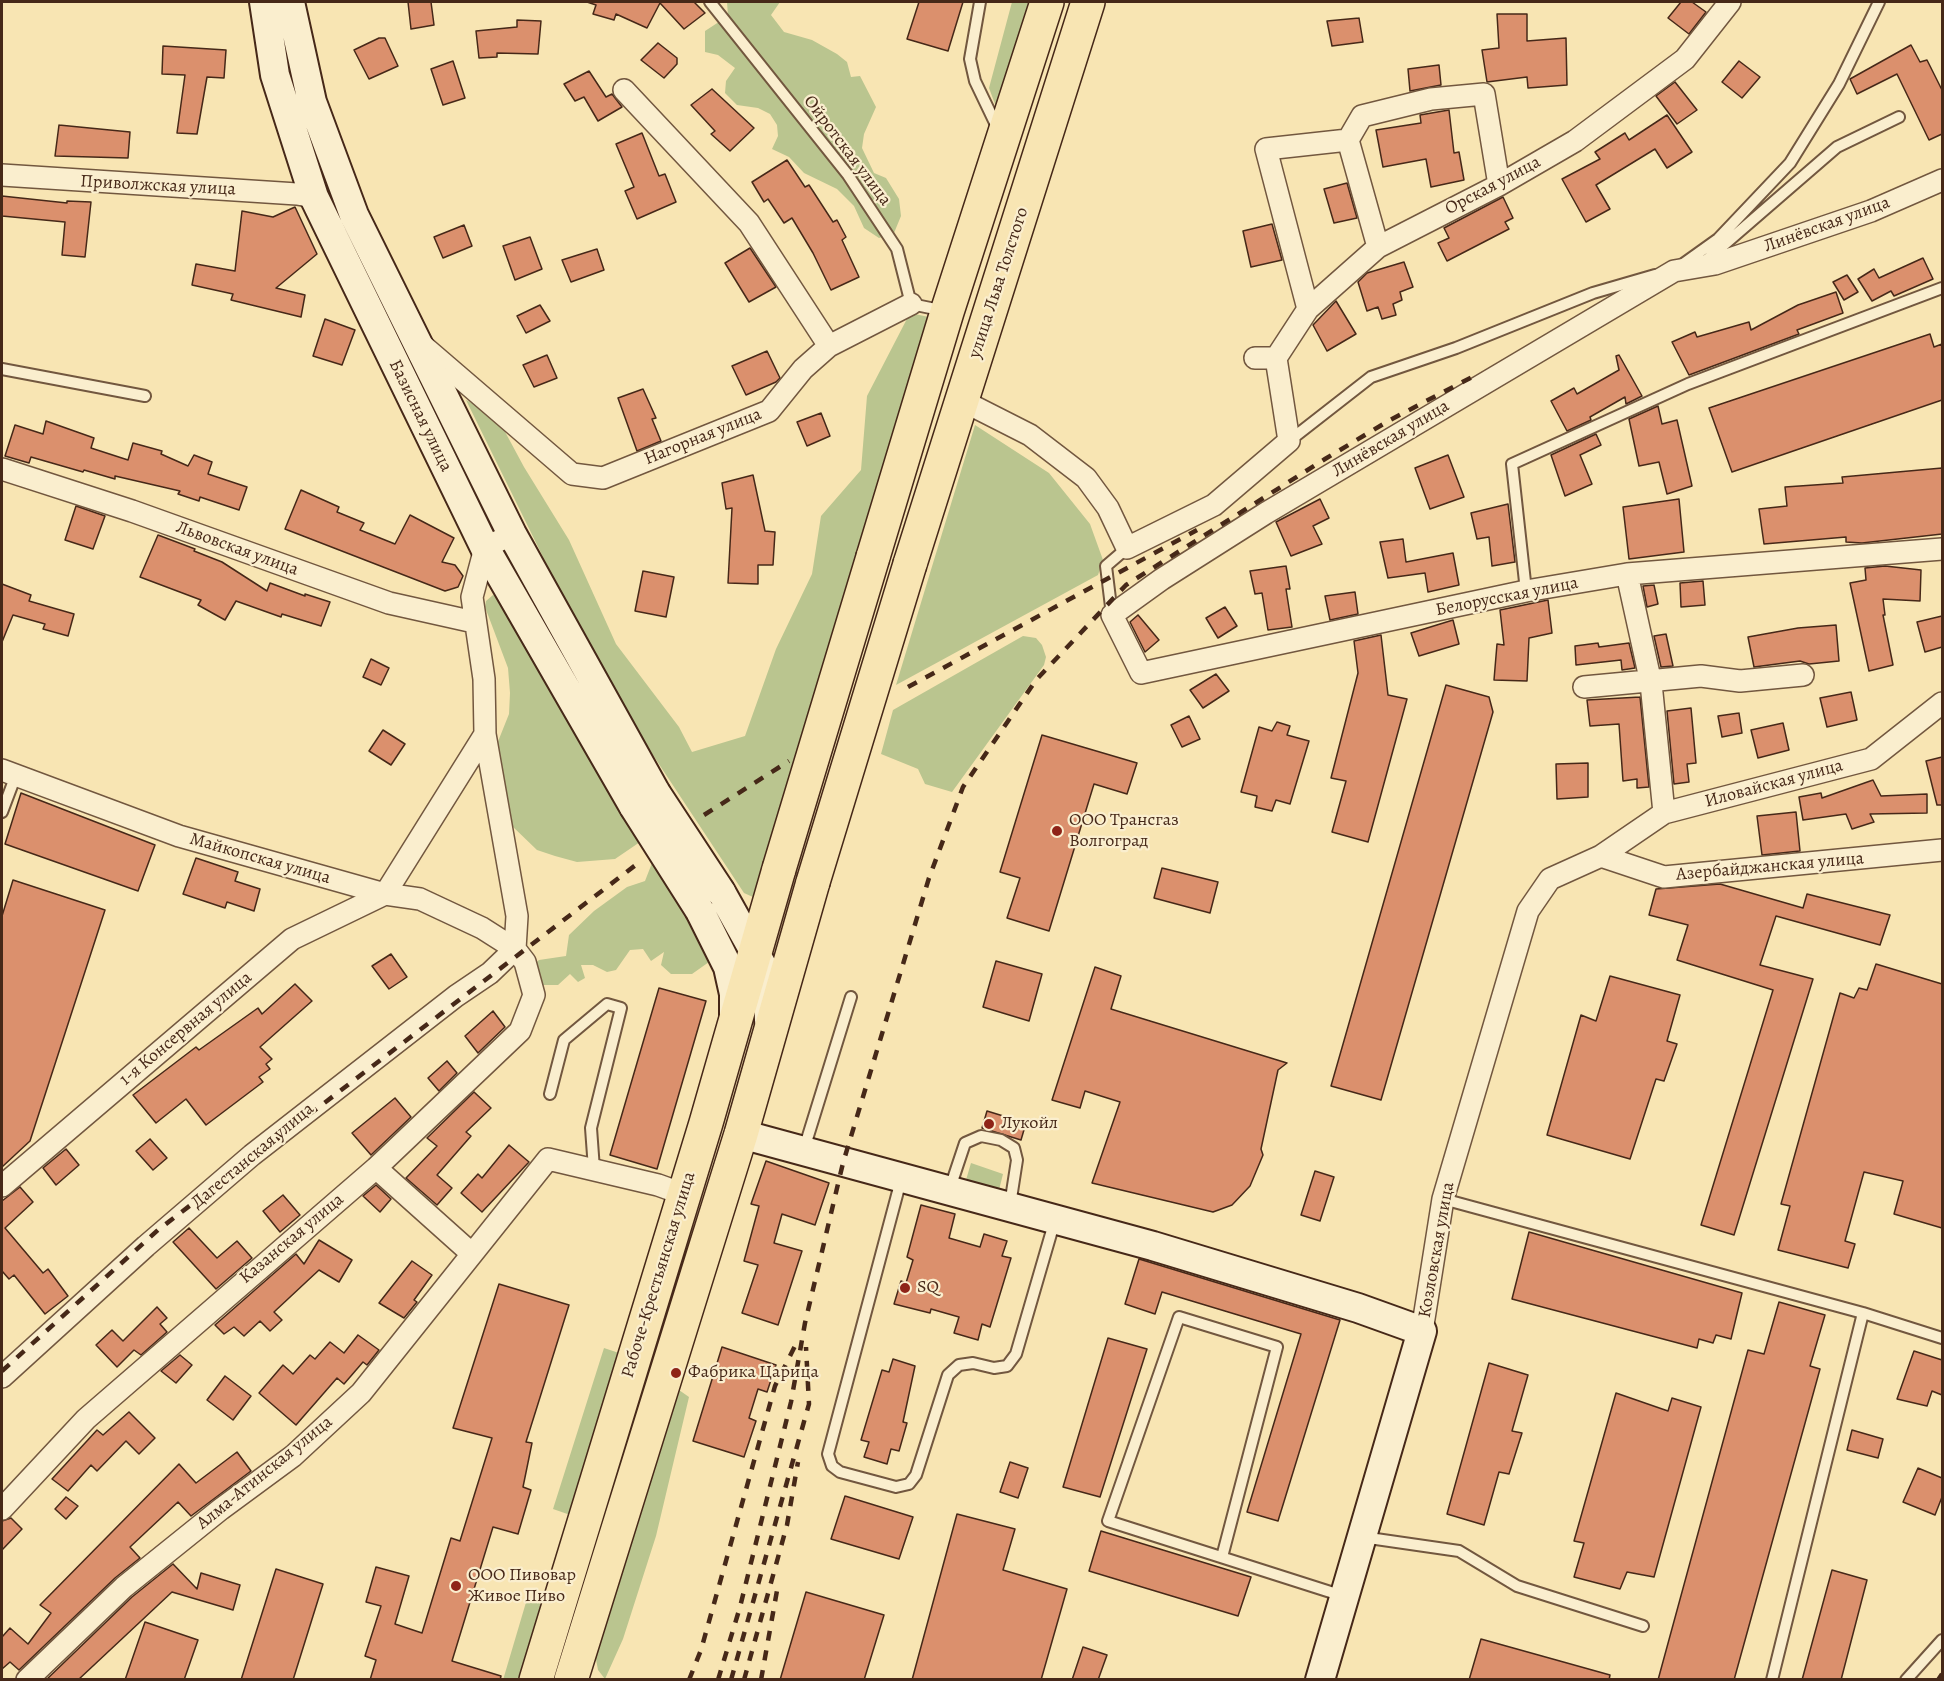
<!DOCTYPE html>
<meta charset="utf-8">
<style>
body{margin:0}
#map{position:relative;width:1944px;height:1681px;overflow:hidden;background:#f8e5b3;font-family:Alegreya,serif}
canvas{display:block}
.frame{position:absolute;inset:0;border:3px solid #462818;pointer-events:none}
</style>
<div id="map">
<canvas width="1944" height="1681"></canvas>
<div class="frame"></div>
</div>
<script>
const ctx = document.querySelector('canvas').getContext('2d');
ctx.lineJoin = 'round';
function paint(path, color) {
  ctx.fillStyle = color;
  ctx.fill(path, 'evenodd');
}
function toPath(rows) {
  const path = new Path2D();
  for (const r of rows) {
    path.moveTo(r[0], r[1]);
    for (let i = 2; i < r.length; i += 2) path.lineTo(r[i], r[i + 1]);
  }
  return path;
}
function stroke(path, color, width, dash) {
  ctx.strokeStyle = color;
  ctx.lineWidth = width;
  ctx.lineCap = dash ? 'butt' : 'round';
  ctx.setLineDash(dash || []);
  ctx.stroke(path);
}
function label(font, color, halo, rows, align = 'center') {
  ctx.font = font + ' Alegreya,serif';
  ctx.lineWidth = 4.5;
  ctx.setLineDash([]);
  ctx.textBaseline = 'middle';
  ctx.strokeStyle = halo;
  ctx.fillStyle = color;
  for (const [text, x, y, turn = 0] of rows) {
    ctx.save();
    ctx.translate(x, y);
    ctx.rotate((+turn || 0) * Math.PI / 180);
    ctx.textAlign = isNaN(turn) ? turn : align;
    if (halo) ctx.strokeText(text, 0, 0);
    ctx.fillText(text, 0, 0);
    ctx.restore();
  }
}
const green = toPath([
 [727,2,780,2,771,15,784,32,812,40,837,54,847,62,851,77,860,76,876,107,864,134,862,148,874,173,886,178,899,199,901,216,894,233,879,238,864,228,854,206,837,189,804,173,789,157,772,149,778,136,777,125,770,114,758,108,737,105,725,93,726,81,735,68,718,55,705,52,705,31,728,16],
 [1012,2,1032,2,998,112,989,88],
 [910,313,938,319,761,886,753,897,744,893,647,746,568,608,466,400,496,415,524,467,569,540,616,644,679,727,692,752,745,736,776,649,812,574,821,516,861,470,867,396],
 [975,425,1049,473,1090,524,1103,560,1098,575,896,685],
 [493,595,500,596,640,842,615,859,577,862,555,856,537,850,511,825,495,749,509,714,510,693,508,668,485,607,486,601],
 [1023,636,1036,638,1042,645,1046,657,1044,665,952,792,925,784,918,769,881,754,893,710],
 [652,863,693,925,709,962,692,974,671,974,661,965,664,952,651,961,643,949,630,950,616,970,607,972,593,965,581,965,585,978,578,982,570,974,558,985,538,985,531,967,539,960,566,956,569,935,594,911,627,887,645,881],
 [971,1163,1003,1174,999,1190,966,1180],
 [604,1348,631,1357,579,1518,553,1509],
 [679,1390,689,1397,656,1536,623,1639,605,1679,598,1670,595,1654,669,1392],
 [527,1599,550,1607,528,1679,503,1680]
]);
const building = toPath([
 [408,2,431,2,434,25,411,29,408,2],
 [587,2,694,2,705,13,684,29,660,3,647,28,616,14,614,20,593,14,596,5,587,2],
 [919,2,963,2,948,51,907,39,919,2],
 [1681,2,1692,2,1706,12,1689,34,1668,18,1681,2],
 [1497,14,1527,14,1527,41,1566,38,1567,85,1528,88,1527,77,1487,82,1482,50,1499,48,1497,14],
 [1359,18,1363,42,1332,46,1327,21,1359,18],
 [517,20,541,21,538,54,497,53,497,57,479,58,476,31,517,27,517,20],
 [379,38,385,38,398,66,369,79,354,50,379,38],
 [658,43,677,58,677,64,664,78,641,60,658,43],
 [1911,45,1920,62,1927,60,1942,90,1942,134,1929,140,1897,74,1857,94,1850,79,1911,45],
 [163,46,226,50,224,78,207,77,197,134,177,133,185,75,162,74,163,46],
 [453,61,465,98,443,105,431,69,453,61],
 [1739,61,1760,77,1742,98,1722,82,1739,61],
 [1439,65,1441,85,1410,91,1408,69,1439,65],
 [589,71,606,97,612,94,622,107,598,121,584,97,575,101,564,84,589,71],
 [1675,82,1697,110,1677,124,1656,96,1675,82],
 [712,89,754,128,730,151,711,134,715,131,691,105,712,89],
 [1449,110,1454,153,1459,152,1464,180,1431,187,1426,159,1383,167,1376,130,1421,123,1420,115,1449,110],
 [1667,115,1692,152,1667,168,1655,149,1596,185,1610,209,1586,222,1562,179,1600,159,1595,152,1625,133,1629,140,1667,115],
 [59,125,130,132,128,158,55,156,59,125],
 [642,133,659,176,665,174,676,202,637,219,625,191,634,187,616,144,642,133],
 [787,160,805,187,809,185,833,222,837,220,846,237,842,240,859,277,831,290,813,253,792,218,784,223,768,199,764,202,752,182,787,160],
 [1347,183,1357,218,1334,223,1324,189,1347,183],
 [2,196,67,203,67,201,91,202,85,257,62,255,65,222,2,216,2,196],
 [1503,197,1513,218,1505,222,1509,229,1447,261,1438,243,1449,238,1444,228,1503,197],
 [295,207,317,254,276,288,305,295,301,317,231,300,233,294,192,285,196,264,235,271,242,211,273,217,295,207],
 [1272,224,1282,260,1251,267,1243,231,1272,224],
 [464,225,472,246,443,258,434,237,464,225],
 [530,237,542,269,515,280,503,246,530,237],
 [750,248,776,287,749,302,725,263,750,248],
 [597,249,604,270,571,282,562,260,597,249],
 [1923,258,1933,279,1894,296,1891,291,1872,301,1858,279,1874,269,1879,278,1923,258],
 [1404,262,1413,287,1400,292,1402,300,1393,304,1396,315,1382,319,1378,307,1367,311,1358,282,1367,273,1404,262],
 [1847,275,1858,292,1844,300,1833,282,1847,275],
 [1836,292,1843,313,1797,330,1799,334,1689,375,1672,342,1695,332,1697,337,1749,322,1751,330,1798,305,1836,292],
 [1336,301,1356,334,1327,351,1313,325,1336,301],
 [540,305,550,321,526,333,517,316,540,305],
 [325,319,355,330,342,365,313,356,325,319],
 [1930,334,1934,347,1942,344,1942,400,1732,472,1709,408,1930,334],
 [767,351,780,378,776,382,746,395,732,366,767,351],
 [547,355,557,378,534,387,523,365,547,355],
 [1619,355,1642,396,1626,404,1625,397,1590,417,1591,420,1567,431,1551,401,1574,388,1577,394,1619,370,1616,356,1619,355],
 [643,389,656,418,652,419,661,441,637,451,618,398,643,389],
 [1658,406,1662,424,1677,420,1692,486,1667,494,1659,462,1639,466,1629,419,1658,406],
 [821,413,830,436,807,446,797,422,821,413],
 [46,421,94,438,91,448,128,460,133,443,162,451,161,454,188,466,194,455,212,462,208,474,247,487,239,510,200,497,199,501,178,494,180,491,115,476,115,479,84,470,83,472,31,457,29,463,5,456,15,425,43,434,46,421],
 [1596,434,1601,445,1580,455,1592,484,1565,496,1551,455,1596,434],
 [1448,455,1464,497,1430,509,1415,468,1448,455],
 [1942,468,1942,534,1862,543,1846,542,1846,537,1764,544,1759,509,1787,506,1785,487,1843,483,1842,477,1942,468],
 [753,475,765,531,775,532,773,565,758,565,758,584,728,583,732,508,726,509,722,483,753,475],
 [301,490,339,507,337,512,364,523,360,530,395,544,410,515,454,538,442,562,455,565,463,576,458,587,445,591,285,529,301,490],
 [1320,499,1329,518,1313,526,1322,544,1291,556,1276,522,1320,499],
 [1679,499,1684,552,1629,559,1623,507,1679,499],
 [1508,504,1515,562,1492,566,1489,537,1477,539,1471,513,1508,504],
 [76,506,105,516,93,549,65,540,76,506],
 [158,535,195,549,194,551,222,562,267,591,270,583,305,596,305,594,330,602,321,626,282,614,281,617,236,601,225,620,198,605,201,600,140,577,158,535],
 [1403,539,1406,562,1453,553,1459,585,1428,592,1425,573,1388,578,1380,542,1403,539],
 [1286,566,1290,589,1286,589,1292,627,1268,630,1262,593,1255,594,1250,571,1286,566],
 [1885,566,1921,570,1920,601,1883,599,1885,615,1883,615,1893,665,1869,671,1850,583,1866,580,1865,568,1885,566],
 [643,571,674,577,666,617,635,611,643,571],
 [1703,581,1705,605,1681,607,1680,583,1703,581],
 [2,584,31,595,29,601,74,614,68,636,43,629,45,624,13,615,2,642,2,584],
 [1654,585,1658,604,1647,607,1643,586,1654,585],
 [1355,592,1358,614,1330,620,1325,596,1355,592],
 [1548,600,1552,633,1529,638,1527,681,1494,680,1497,644,1504,645,1500,610,1548,600],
 [1225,607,1237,626,1218,638,1206,618,1225,607],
 [1138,615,1159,640,1145,652,1130,622,1138,615],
 [1942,616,1942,647,1925,652,1917,622,1942,616],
 [1453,620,1459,644,1419,656,1411,633,1453,620],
 [1836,625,1839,661,1809,664,1800,661,1754,667,1748,637,1798,628,1836,625],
 [1666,634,1673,666,1661,667,1654,636,1666,634],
 [1381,635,1388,695,1407,699,1368,842,1332,832,1346,781,1331,778,1358,673,1354,641,1381,635],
 [1598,643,1599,647,1629,643,1635,668,1622,670,1621,660,1576,665,1575,646,1598,643],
 [371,659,389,668,381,685,363,677,371,659],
 [1216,674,1229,691,1203,708,1190,690,1216,674],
 [1446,685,1489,697,1493,712,1381,1100,1331,1086,1446,685],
 [1851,692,1857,720,1827,727,1820,698,1851,692],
 [1640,697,1649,787,1637,788,1637,779,1623,781,1619,724,1590,726,1587,700,1640,697],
 [1691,708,1696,763,1687,764,1689,782,1674,784,1667,711,1691,708],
 [1739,713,1742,733,1722,737,1718,716,1739,713],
 [1189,716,1200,739,1182,747,1171,725,1189,716],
 [1277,722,1290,726,1287,735,1309,741,1290,804,1276,800,1272,811,1255,807,1257,796,1241,792,1259,727,1272,731,1277,722],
 [1783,723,1789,750,1758,758,1751,730,1783,723],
 [383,730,405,744,391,765,369,751,383,730],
 [1042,735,1137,763,1127,794,1094,784,1049,931,1007,918,1020,878,1000,872,1042,735],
 [1942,757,1942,805,1937,805,1926,761,1942,757],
 [1588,763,1588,797,1557,799,1556,764,1588,763],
 [1873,780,1881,796,1927,794,1927,813,1870,814,1874,822,1852,829,1846,814,1803,820,1799,797,1821,793,1822,798,1873,780],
 [21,793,155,845,138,891,5,844,21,793],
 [1796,812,1800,851,1762,855,1757,816,1796,812],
 [196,858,238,872,235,881,260,889,254,911,227,902,225,908,183,894,196,858],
 [1162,868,1218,882,1210,913,1154,898,1162,868],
 [13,880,105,910,30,1141,2,1167,2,916,13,880],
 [1720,884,1803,908,1807,894,1890,915,1880,945,1776,916,1760,965,1813,979,1734,1235,1701,1225,1773,990,1677,960,1688,925,1649,915,1656,889,1720,884],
 [391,954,407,977,389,989,372,966,391,954],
 [996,961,1042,974,1029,1021,983,1007,996,961],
 [1876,964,1942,984,1942,1228,1894,1214,1903,1181,1864,1172,1845,1241,1855,1244,1848,1268,1778,1250,1790,1206,1781,1204,1840,993,1854,998,1859,988,1867,990,1876,964],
 [1095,967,1121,976,1111,1009,1287,1063,1278,1070,1261,1149,1263,1155,1250,1186,1232,1205,1213,1212,1092,1183,1120,1102,1085,1091,1080,1108,1052,1100,1095,967],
 [1610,976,1680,995,1667,1041,1677,1044,1664,1081,1656,1079,1630,1159,1547,1135,1581,1015,1596,1021,1610,976],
 [295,984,312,1001,260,1047,272,1059,266,1064,270,1069,259,1077,263,1082,206,1125,186,1099,156,1123,133,1095,196,1047,199,1050,258,1008,262,1014,295,984],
 [659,988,706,1001,657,1169,610,1155,659,988],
 [493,1011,505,1027,478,1053,465,1036,493,1011],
 [447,1061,457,1073,439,1091,428,1078,447,1061],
 [474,1092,491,1108,466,1132,471,1136,437,1175,452,1188,437,1205,406,1178,437,1146,427,1138,474,1092],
 [395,1098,411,1117,371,1155,352,1133,395,1098],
 [987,1111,1026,1123,1021,1140,982,1128,987,1111],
 [150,1139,167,1158,153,1170,136,1151,150,1139],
 [509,1145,529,1162,482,1212,461,1193,478,1174,482,1178,509,1145],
 [66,1149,79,1165,56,1185,43,1168,66,1149],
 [766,1161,829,1183,815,1225,782,1214,774,1243,802,1251,778,1325,742,1313,758,1265,744,1261,759,1206,751,1204,766,1161],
 [1315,1171,1334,1177,1320,1221,1301,1215,1315,1171],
 [376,1185,391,1199,380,1212,363,1196,376,1185],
 [20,1187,33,1202,5,1228,43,1273,48,1269,68,1296,45,1314,14,1275,9,1279,2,1271,2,1201,20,1187],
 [283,1195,300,1215,280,1232,263,1211,283,1195],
 [921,1205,955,1214,949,1238,980,1247,984,1234,1007,1241,1002,1256,1011,1258,990,1327,982,1324,978,1340,954,1333,959,1317,931,1309,930,1313,894,1304,901,1281,906,1283,913,1260,907,1257,921,1205],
 [189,1228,217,1258,237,1241,252,1258,216,1289,173,1242,189,1228],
 [1529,1232,1742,1293,1731,1339,1716,1335,1713,1343,1699,1339,1697,1348,1512,1299,1529,1232],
 [319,1240,352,1260,339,1282,319,1270,274,1312,282,1320,270,1331,260,1321,244,1336,234,1327,224,1334,215,1325,296,1254,304,1264,319,1240],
 [1139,1259,1340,1320,1278,1521,1247,1512,1301,1334,1162,1292,1155,1314,1125,1304,1139,1259],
 [412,1261,432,1275,414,1300,417,1302,404,1318,379,1303,412,1261],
 [499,1284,569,1305,526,1442,532,1443,523,1487,531,1490,518,1534,493,1527,452,1661,501,1676,500,1680,370,1680,376,1660,365,1656,381,1606,366,1602,376,1567,409,1576,395,1624,422,1633,451,1538,460,1541,492,1438,453,1428,499,1284],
 [1779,1302,1825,1315,1810,1366,1820,1369,1734,1680,1658,1680,1748,1350,1764,1354,1779,1302],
 [157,1307,167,1318,160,1324,167,1332,141,1355,134,1350,117,1367,96,1345,112,1330,123,1341,157,1307],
 [358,1335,379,1350,367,1365,363,1362,344,1384,337,1378,296,1425,259,1393,283,1365,293,1374,310,1355,315,1359,330,1342,344,1353,358,1335],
 [1108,1338,1147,1349,1100,1497,1063,1487,1108,1338],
 [722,1347,776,1365,767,1392,758,1389,749,1418,756,1421,744,1457,693,1441,722,1347],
 [1914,1351,1942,1360,1942,1395,1932,1391,1927,1406,1897,1399,1914,1351],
 [180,1355,192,1365,176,1383,161,1371,180,1355],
 [893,1359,915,1366,903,1422,907,1423,899,1451,891,1449,887,1464,864,1457,869,1442,861,1440,882,1370,889,1372,893,1359],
 [1489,1363,1528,1375,1512,1431,1522,1433,1509,1474,1499,1472,1484,1525,1447,1514,1489,1363],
 [225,1376,251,1396,233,1420,207,1400,225,1376],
 [1616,1393,1668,1411,1672,1398,1701,1407,1654,1577,1627,1572,1620,1589,1574,1577,1584,1543,1574,1541,1616,1393],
 [129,1412,155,1438,139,1454,126,1441,97,1471,91,1465,68,1491,52,1479,97,1430,103,1435,129,1412],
 [1852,1430,1883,1439,1878,1458,1847,1450,1852,1430],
 [237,1452,251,1471,191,1516,178,1502,130,1547,140,1558,115,1578,19,1670,10,1662,2,1669,2,1637,10,1628,28,1644,51,1613,40,1605,179,1464,196,1483,237,1452],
 [1010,1462,1028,1468,1018,1498,1000,1492,1010,1462],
 [1918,1468,1942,1478,1942,1497,1935,1515,1903,1502,1918,1468],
 [845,1496,913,1517,899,1559,831,1539,845,1496],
 [66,1497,78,1506,66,1519,55,1509,66,1497],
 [957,1514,1015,1529,1003,1570,1067,1589,1041,1680,912,1680,957,1514],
 [11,1518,22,1529,2,1550,2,1521,11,1518],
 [1101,1531,1251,1577,1238,1616,1089,1571,1101,1531],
 [173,1564,197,1589,201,1573,240,1585,233,1610,172,1592,78,1680,46,1680,132,1597,173,1564],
 [276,1569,323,1584,293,1680,241,1680,276,1569],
 [1832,1570,1867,1580,1841,1680,1802,1680,1832,1570],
 [806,1592,884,1615,864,1680,780,1680,806,1592],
 [145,1622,198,1640,184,1680,125,1680,145,1622],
 [1481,1639,1610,1675,1609,1680,1469,1680,1481,1639],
 [1083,1647,1107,1655,1098,1680,1072,1680,1083,1647]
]);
const lane = toPath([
 [710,2,848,175,897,249,911,304,945,311],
 [980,2,970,59,975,81,998,129],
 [1703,263,1837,147,1899,117],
 [1683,264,1718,239,1790,163,1839,84,1879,2],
 [2,369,145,396],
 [1289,441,1371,377,1456,348,1593,293,1655,275],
 [1526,591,1512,464,1688,384,1942,288],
 [1112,615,1106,566,1127,548],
 [2,812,16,775],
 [550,1094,564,1040,607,1004,621,1008,591,1128,594,1169],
 [804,1149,851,997],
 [901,1180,828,1454,832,1466,840,1472,896,1487,909,1484,916,1475,948,1375,959,1365,973,1363,994,1368,1007,1366,1016,1354,1055,1220],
 [950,1188,965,1143,981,1136,1001,1140,1014,1148,1017,1160,1010,1205],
 [1443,1199,1863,1313,1942,1338],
 [1362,1537,1459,1551,1517,1586,1643,1626],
 [1222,1557,1277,1347,1179,1317,1108,1521,1343,1596],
 [1772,1680,1863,1313],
 [1906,1680,1942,1640]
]);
const street = toPath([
 [1348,140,1378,247],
 [2,175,297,194,314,197],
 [1942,180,1871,211,1715,264,1674,271,1266,513,1162,579,1112,615,1141,673,1526,591,1627,574,1942,549],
 [1308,309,1266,149,1348,140,1362,116,1431,99,1484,94,1499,185],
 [422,345,572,474,603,478,769,411,803,369,829,346,749,223,624,90],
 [829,346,911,304],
 [1255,358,1276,358,1308,309,1378,247,1499,185,1575,141,1685,59,1730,2],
 [961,400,1030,435,1086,478,1108,508,1127,548,1214,505,1289,441,1276,358],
 [2,469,132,511,389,603,474,622],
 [512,534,485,548,472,597,484,679,485,734,517,916,515,949],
 [1627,574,1651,683,1664,813],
 [1584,687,1701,676,1740,681,1803,675],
 [2,770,179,836,385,894,420,899,482,928,515,949,525,962,534,995,520,1031,376,1168,86,1419,2,1509],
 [1601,856,1664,877,1942,850],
 [376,1168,471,1253],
 [2,1186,292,939,385,894,485,734],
 [1422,1331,1443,1199,1528,911,1550,879,1601,856,1664,813,1871,759,1942,703],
 [2,1377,146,1246,252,1155,456,996,490,973,515,949],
 [27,1680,124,1587,221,1509,293,1456,361,1393,548,1159,658,1185,683,1194]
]);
const secondary = toPath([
 [264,2,275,75,314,197,485,548,634,807],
 [290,2,312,102,354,215,512,534,656,793],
 [721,892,764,969,768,988,769,1020],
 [700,911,728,967,734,994,734,1016],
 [741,1134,1153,1246,1358,1308,1422,1331,1320,1680]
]);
const primary = toPath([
 [873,557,947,312,1047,2],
 [910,564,1088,2],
 [536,1680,706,1123,779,869],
 [571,1680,741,1134,813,882]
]);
const rail = toPath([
 [908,687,1197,530],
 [704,815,789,761],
 [2,1371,158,1230,637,864],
 [689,1680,701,1650,775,1386,798,1340],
 [718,1680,740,1607,791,1402,805,1323,843,1163,929,878,963,787,1036,680,1126,585,1325,459,1390,420,1474,376],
 [731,1680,809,1404,806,1347],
 [744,1680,787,1525,798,1462],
 [761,1680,778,1585],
 [1938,1680,1942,1674]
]);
const secondaryBridge = toPath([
 [656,793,721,892],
 [634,807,700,911]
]);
const primaryBridge = toPath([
 [779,869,873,557],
 [813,882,910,564]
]);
const markers = [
 [1057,831,6,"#8f2418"],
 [989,1124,6,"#8f2418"],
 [905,1288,6,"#8f2418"],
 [676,1373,6,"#8f2418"],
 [456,1586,6,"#8f2418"]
];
const streetNames = [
 ["Ойротская улица",847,151,53],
 ["Приволжская улица",158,186,3],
 ["Орская улица",1493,186,-28],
 ["Линёвская улица",1827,225,-20],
 ["улица Льва Толстого",999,283,-72],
 ["Базисная улица",420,416,64],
 ["Нагорная улица",703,437,-22],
 ["Линёвская улица",1391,439,-31],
 ["Львовская улица",237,549,20],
 ["Белорусская улица",1507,597,-11],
 ["Иловайская улица",1774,784,-15],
 ["Майкопская улица",260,859,16],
 ["Азербайджанская улица",1770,867,-5],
 ["1-я Консервная улица",186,1029,-40],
 ["Дагестанская улица",253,1156,-40],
 ["Казанская улица",292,1239,-40],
 ["Козловская улица",1437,1250,-80],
 ["Рабоче-Крестьянская улица",659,1275,-73],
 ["Алма-Атинская улица",265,1473,-39]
];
const poiNames = [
 ["ООО Трансгаз",1069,821],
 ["Волгоград",1069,842],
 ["Лукойл",1001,1124],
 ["SQ",917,1288],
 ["Фабрика Царица",688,1373],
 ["ООО Пивовар",468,1576],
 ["Живое Пиво",468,1597]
];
paint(green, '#bac58f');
paint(building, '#db906d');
stroke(building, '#462818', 1.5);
stroke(lane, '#72573f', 14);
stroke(street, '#72573f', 24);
stroke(secondary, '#462818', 32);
stroke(primary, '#462818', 36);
stroke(lane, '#faeece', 10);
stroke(street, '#faeece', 21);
stroke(secondary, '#faeece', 28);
stroke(primary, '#f8e5b3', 33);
stroke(rail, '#462818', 4.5, [10, 10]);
stroke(secondaryBridge, '#462818', 32, []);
stroke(primaryBridge, '#462818', 36, []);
stroke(secondaryBridge, '#faeece', 28);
stroke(primaryBridge, '#f8e5b3', 33);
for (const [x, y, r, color] of markers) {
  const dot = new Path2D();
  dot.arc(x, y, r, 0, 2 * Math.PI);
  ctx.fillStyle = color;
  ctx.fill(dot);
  stroke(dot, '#faeece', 2);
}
label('18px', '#462818', '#faeece', streetNames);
label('18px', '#462818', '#faeece', poiNames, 'left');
</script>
